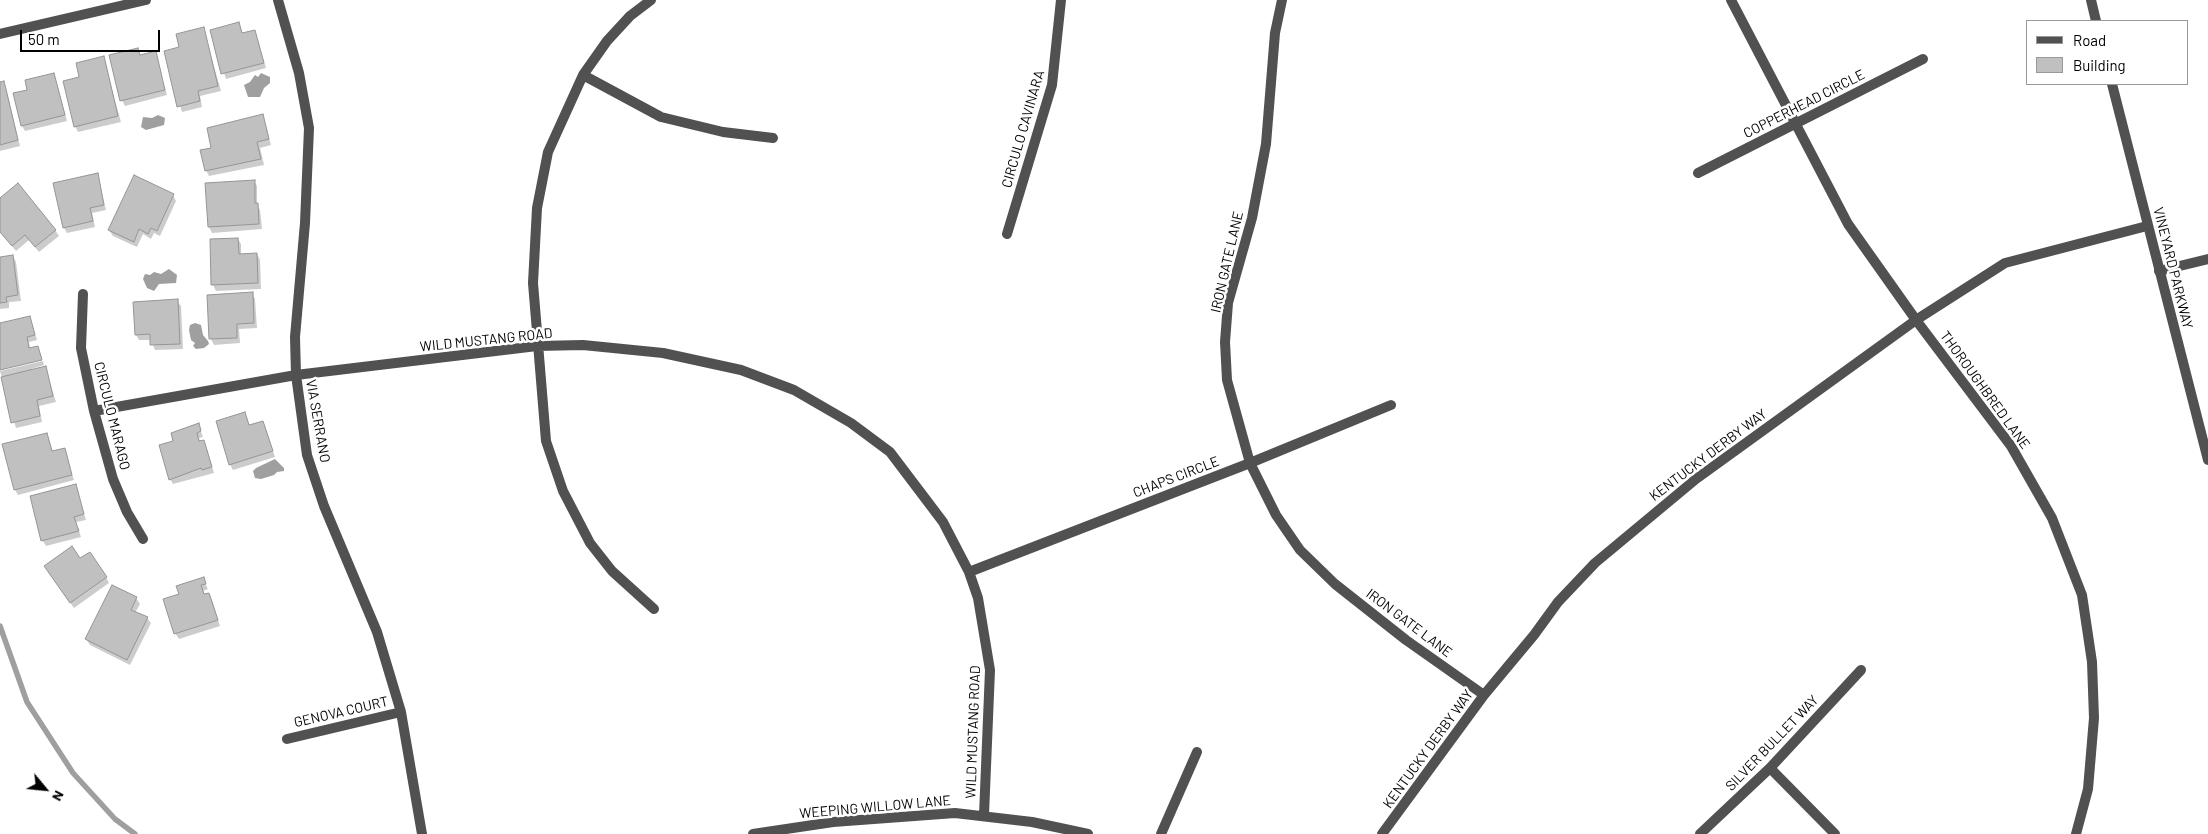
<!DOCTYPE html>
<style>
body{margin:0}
#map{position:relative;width:2208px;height:834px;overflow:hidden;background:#fff;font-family:Barlow,sans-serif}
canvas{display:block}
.legend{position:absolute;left:2026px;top:20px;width:162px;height:65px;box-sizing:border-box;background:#fff;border:1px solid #999;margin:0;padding:6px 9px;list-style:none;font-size:15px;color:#000}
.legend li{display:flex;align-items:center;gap:10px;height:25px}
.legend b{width:25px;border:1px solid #999}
.north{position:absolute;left:20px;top:764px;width:50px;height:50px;-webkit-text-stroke:4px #fff;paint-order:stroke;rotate:118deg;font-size:14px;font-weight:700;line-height:20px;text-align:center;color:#000}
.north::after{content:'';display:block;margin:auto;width:18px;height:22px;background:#000;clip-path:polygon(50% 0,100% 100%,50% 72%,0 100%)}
.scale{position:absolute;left:20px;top:30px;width:140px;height:22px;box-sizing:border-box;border:2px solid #000;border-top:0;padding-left:6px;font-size:15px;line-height:18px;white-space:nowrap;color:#000;-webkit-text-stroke:4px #fff;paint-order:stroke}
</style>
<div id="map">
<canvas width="2208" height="834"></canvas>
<ul class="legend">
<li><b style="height:6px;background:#515151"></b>Road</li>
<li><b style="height:14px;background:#c0c0c0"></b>Building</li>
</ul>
<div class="north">N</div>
<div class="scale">50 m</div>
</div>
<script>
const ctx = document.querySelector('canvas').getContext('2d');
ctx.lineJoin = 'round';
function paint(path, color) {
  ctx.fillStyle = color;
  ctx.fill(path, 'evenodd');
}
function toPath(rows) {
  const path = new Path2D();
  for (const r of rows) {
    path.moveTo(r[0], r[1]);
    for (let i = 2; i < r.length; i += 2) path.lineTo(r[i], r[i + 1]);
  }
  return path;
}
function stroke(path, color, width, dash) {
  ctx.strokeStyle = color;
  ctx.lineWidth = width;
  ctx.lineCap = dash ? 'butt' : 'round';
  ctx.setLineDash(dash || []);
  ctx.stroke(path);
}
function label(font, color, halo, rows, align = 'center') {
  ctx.font = font + ' Barlow,sans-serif';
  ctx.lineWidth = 5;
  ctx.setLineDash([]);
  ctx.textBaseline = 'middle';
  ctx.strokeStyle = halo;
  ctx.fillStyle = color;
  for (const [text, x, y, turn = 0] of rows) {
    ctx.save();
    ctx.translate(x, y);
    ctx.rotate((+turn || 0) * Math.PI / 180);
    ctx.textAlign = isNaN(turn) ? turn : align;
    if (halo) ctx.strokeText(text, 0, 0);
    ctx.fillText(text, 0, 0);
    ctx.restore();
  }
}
const water = toPath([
 [261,73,270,77,270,83,264,88,260,97,248,97,244,85,250,82,255,75,258,77],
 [158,115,165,118,164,125,146,130,141,127,143,117,152,118],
 [169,269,177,275,176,283,159,284,154,291,147,288,143,279,145,274,150,275,154,272,161,274],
 [195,323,201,325,203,335,208,341,209,344,204,348,196,349,193,346,195,343,191,340,189,330,190,325],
 [275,459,284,468,284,471,277,472,274,475,261,479,255,478,253,471,256,468]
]);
const shadow = toPath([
 [239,24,243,34,255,31,266,68,226,79,211,31],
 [203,28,221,91,200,96,202,107,182,112,165,52,181,48],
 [137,50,140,55,155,53,167,95,125,106,122,100],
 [103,58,121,122,78,132,75,126,81,78],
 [54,74,67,121,25,131,22,126,29,90],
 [0,83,3,83,6,88,20,146,0,151],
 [263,116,271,145,260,148,264,165,209,176,206,170,213,149],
 [97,175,106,210,92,213,95,227,67,233,64,228],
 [254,181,257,186,257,205,260,210,262,229,212,233,209,227,206,184],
 [173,195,176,201,160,236,154,233,151,239,143,234,137,247,113,236,109,230],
 [0,199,55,230,59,236,39,252,29,240,16,251,0,232],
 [238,239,241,244,241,255,257,254,260,260,261,289,216,291,213,285,211,240],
 [13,256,16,262,21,301,9,302,9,308,0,309,0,258],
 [252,294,255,299,257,328,239,329,240,343,214,345,211,339,208,296],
 [177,301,181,306,183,349,155,350,151,340,139,340,136,335],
 [30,317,37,340,29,342,30,349,38,347,42,358,0,369,0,325],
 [43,361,44,365,31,369,31,371,45,367,56,402,39,406,42,422,16,428,0,371],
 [244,414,249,426,263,422,275,457,233,470,230,464],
 [198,424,203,437,199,438,200,442,203,441,206,447,214,473,173,484,170,479,175,442],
 [47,434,53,452,64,449,74,480,18,495,15,490],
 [75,485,86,520,76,522,81,537,46,546,43,541],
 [80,560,106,577,109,583,74,608,49,572],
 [203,579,208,589,203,591,205,595,209,594,212,600,220,626,179,639,175,633],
 [136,598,140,604,135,613,147,618,151,623,130,665,90,645,86,639]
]);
const stream = toPath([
 [0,626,27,702,73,773,115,819,135,834]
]);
const building = toPath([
 [239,22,242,33,255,30,264,63,221,74,210,30,239,22],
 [204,27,218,86,198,91,200,101,177,107,164,51,179,47,176,34,204,27],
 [138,48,140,55,156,51,165,90,120,101,109,55,138,48],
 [104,56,118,116,74,127,63,81,79,77,76,63,104,56],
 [54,73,65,115,21,126,13,93,27,90,25,80,54,73],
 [4,81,18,140,0,145,0,82,4,81],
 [263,114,269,139,257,142,261,159,205,171,200,150,211,148,207,128,263,114],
 [98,173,104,205,90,208,93,221,63,228,53,183,98,173],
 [134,175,174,194,157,231,151,228,148,234,139,229,134,242,108,230,134,175],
 [255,180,255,203,258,203,259,224,208,227,205,183,255,180],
 [18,183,56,230,35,247,25,235,12,246,0,232,0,198,18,183],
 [238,238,239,254,257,253,258,283,211,285,210,239,238,238],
 [13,255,18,295,6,297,7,302,0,303,0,257,13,255],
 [253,292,254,323,237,324,237,338,209,339,207,295,253,292],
 [178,299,180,344,150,345,150,334,135,335,133,302,178,299],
 [30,316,35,335,27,337,29,348,38,346,42,360,0,370,0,323,30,316],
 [46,366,53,396,37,400,40,416,11,423,1,377,46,366],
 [245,412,249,425,263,421,273,451,229,465,216,421,245,412],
 [199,423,201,431,197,433,199,441,204,440,212,467,202,470,201,468,169,480,159,445,173,441,171,433,199,423],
 [47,433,52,451,65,448,72,475,14,490,2,444,47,433],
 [76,484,84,514,74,517,79,531,41,541,30,496,76,484],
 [72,546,80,558,90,552,107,577,70,603,44,566,72,546],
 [204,577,206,584,201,585,204,594,209,593,218,620,174,634,163,599,179,594,176,586,204,577],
 [112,585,137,597,131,610,148,617,127,660,85,639,112,585]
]);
const minor = toPath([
 [278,0,299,73,309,128,305,223,295,337,296,375,307,455,324,506,377,632,401,712,422,834],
 [651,0,630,16,607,41,583,75,548,152,537,208,533,283,546,441,563,491,590,543,612,571,654,609],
 [1282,0,1275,33,1266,144,1252,218,1228,303,1225,342,1227,380,1250,463,1276,515,1300,550,1335,584,1406,640,1484,695],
 [1731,0,1848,224,1916,320,2011,446,2052,518,2082,595,2092,662,2094,718,2088,789,2076,834],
 [0,34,146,0],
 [583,75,661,117,723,132,773,138],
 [1698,173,1923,59],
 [1007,234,1052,85,1061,0],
 [2159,271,2208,259],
 [83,294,81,348,94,411,113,479,127,512,143,539],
 [94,411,296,375,537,346,583,345,663,353,741,370,794,390,851,423,890,452,943,522,969,572,978,598,990,670,984,815],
 [969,572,1250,463,1391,405],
 [287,739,401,712],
 [1770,768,1835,834],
 [753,834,833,822,955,813,1032,822,1088,834],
 [1161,834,1197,752],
 [1382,834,1484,695,1534,635,1558,602,1595,563,1696,479,1916,320,2005,263,2147,226],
 [1700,834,1770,768,1861,670]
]);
const tertiary = toPath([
 [2091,0,2096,21],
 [2112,84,2208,460]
]);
const streetNames = [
 ["COPPERHEAD CIRCLE",1804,104,-27],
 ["CIRCULO CAVINARA",1023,129,-74],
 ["IRON GATE LANE",1227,262,-77],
 ["VINEYARD PARKWAY",2173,268,76],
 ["WILD MUSTANG ROAD",486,340,-6],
 ["THOROUGHBRED LANE",1985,390,54],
 ["CIRCULO MARAGO",112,416,76],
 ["VIA SERRANO",318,421,80],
 ["KENTUCKY DERBY WAY",1708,455,-37],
 ["CHAPS CIRCLE",1176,477,-21],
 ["IRON GATE LANE",1409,623,37],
 ["GENOVA COURT",341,712,-13],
 ["WILD MUSTANG ROAD",973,732,-88],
 ["SILVER BULLET WAY",1772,743,-46],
 ["KENTUCKY DERBY WAY",1428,749,-54],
 ["WEEPING WILLOW LANE",875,807,-5]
];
paint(water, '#9f9f9f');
paint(shadow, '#0003');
stroke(stream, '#9f9f9f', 5.5);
paint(building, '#c0c0c0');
stroke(building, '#959595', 1);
stroke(minor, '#515151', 10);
stroke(tertiary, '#515151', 10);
label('14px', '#000', '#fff', streetNames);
</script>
